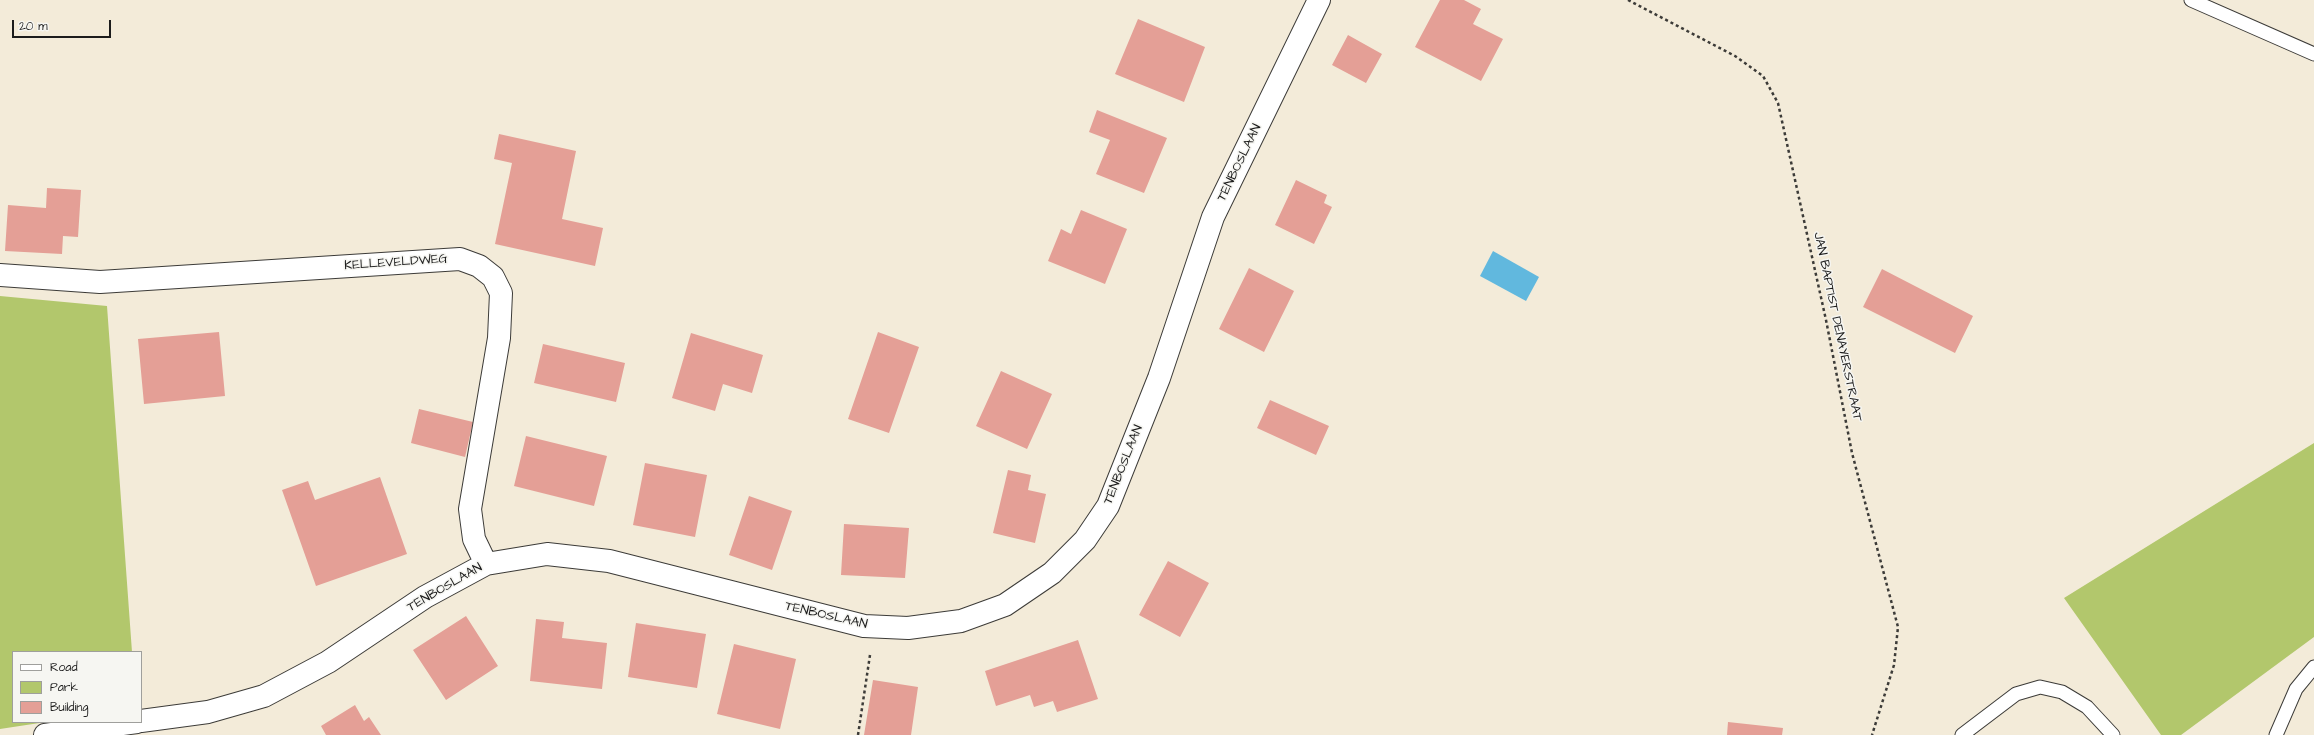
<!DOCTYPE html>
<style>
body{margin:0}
#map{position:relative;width:2314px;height:735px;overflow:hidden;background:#f3ebd9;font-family:"Architects Daughter",sans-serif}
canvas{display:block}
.legend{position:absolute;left:12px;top:651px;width:130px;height:72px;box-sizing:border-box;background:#f6f6f2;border:1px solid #9f9f9c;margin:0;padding:5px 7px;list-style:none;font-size:12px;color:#1c1c1c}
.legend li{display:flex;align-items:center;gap:8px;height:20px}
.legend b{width:20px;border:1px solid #9f9f9c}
.scale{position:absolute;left:12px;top:20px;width:99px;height:18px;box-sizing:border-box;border:2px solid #1c1c1c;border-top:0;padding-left:5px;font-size:12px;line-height:14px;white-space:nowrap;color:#1c1c1c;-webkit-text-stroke:3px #f6f6f2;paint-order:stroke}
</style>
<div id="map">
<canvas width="2314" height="735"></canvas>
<ul class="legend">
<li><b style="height:5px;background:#fff"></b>Road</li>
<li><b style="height:11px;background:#b2c76c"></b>Park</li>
<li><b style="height:11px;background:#e49f96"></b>Building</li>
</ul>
<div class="scale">20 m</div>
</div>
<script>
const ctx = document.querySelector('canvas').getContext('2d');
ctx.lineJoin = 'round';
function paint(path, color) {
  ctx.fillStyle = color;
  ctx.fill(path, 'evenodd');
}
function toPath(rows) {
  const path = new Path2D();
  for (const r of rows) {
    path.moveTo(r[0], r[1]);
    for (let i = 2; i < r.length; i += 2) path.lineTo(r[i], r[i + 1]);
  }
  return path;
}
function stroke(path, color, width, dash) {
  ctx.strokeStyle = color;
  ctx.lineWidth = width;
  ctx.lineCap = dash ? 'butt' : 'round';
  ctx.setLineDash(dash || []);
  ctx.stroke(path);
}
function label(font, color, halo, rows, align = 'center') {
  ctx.font = font + ' "Architects Daughter",sans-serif';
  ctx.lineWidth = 3;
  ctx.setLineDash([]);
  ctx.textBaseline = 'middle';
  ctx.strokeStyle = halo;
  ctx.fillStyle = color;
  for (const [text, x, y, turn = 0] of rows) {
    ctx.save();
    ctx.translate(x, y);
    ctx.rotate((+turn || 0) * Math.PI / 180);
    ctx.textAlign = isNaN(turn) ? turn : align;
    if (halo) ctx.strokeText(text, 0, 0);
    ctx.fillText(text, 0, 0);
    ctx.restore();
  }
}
const green = toPath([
 [0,296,107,306,132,652,13,652,13,722,46,722,0,729],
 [2314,443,2314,637,2181,735,2161,735,2064,598]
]);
const water = toPath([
 [1493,251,1539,277,1526,301,1480,276]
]);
const building = toPath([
 [1440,0,1464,0,1481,9,1473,24,1503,39,1481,81,1415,47],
 [1138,19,1205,47,1184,102,1115,74],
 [1348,35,1382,54,1366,83,1332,65],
 [1097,110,1167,138,1144,193,1096,174,1110,140,1089,132],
 [499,134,576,151,562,219,603,228,595,266,495,244,512,163,494,159],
 [1296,180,1327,195,1324,203,1332,207,1314,244,1275,225],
 [47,188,81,190,78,237,63,236,62,254,5,251,8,205,46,208],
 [1081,210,1127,229,1105,284,1048,261,1061,229,1071,234],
 [1249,268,1294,291,1264,352,1219,329],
 [1882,269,1973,316,1955,353,1863,307],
 [219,332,225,396,144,404,138,339],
 [878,332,919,347,889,433,848,419],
 [691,333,763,355,752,393,723,384,715,411,672,398],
 [543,344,625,363,616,402,534,383],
 [1001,371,1052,394,1027,449,976,426],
 [1270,400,1329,426,1316,455,1257,428],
 [419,409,473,422,465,457,411,443],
 [526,436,607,456,594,506,514,486],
 [645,463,707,475,695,537,633,525],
 [1008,470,1031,475,1028,490,1046,494,1035,543,993,533],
 [380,477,407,554,316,586,282,490,308,481,315,500],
 [749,496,792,511,772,570,729,555],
 [844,524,909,528,905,578,841,575],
 [1168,561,1209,583,1180,637,1139,615],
 [466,616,498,666,446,700,413,650],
 [536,619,564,622,562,638,607,643,602,689,530,681],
 [636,623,706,634,697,688,628,677],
 [1078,640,1098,699,1057,712,1053,701,1034,707,1030,695,996,706,985,671],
 [734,644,796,659,780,729,717,714],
 [873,680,918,687,911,735,864,735],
 [355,705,364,721,369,717,381,735,326,735,321,726],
 [1728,722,1783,728,1782,735,1727,735]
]);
const path = toPath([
 [1628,0,1735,56,1763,76,1778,103,1826,320,1852,453,1898,627,1894,665,1872,735],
 [858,735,870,655]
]);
const service = toPath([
 [2191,0,2314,54],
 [1962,735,2016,694,2040,687,2062,692,2087,707,2113,735],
 [2276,735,2296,689,2314,667]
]);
const minor = toPath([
 [0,275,100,282,460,259,479,266,493,277,501,293,499,338,470,509,474,539,486,564],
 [141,721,208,712,264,696,328,662,425,597,486,564,547,554,609,561,864,626,908,628,961,621,1005,605,1052,573,1085,540,1108,506,1159,378,1213,217,1319,0],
 [45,735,137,722]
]);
const streetNames = [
 ["TENBOSLAAN",1240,163,-64],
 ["KELLEVELDWEG",396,263,-4],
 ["JAN BAPTIST DENAYERSTRAAT",1837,327,78],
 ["TENBOSLAAN",1124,465,-68],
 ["TENBOSLAAN",445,588,-30],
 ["TENBOSLAAN",826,616,13]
];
paint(green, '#b2c76c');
paint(water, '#61b8de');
paint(building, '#e49f96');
stroke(service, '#3c3b38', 15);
stroke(minor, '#3c3b38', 24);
stroke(path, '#3c3b38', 2.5, [3, 3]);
stroke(service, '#fff', 13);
stroke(minor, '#fff', 22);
label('13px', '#1c1c1c', '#f6f6f2', streetNames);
</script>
